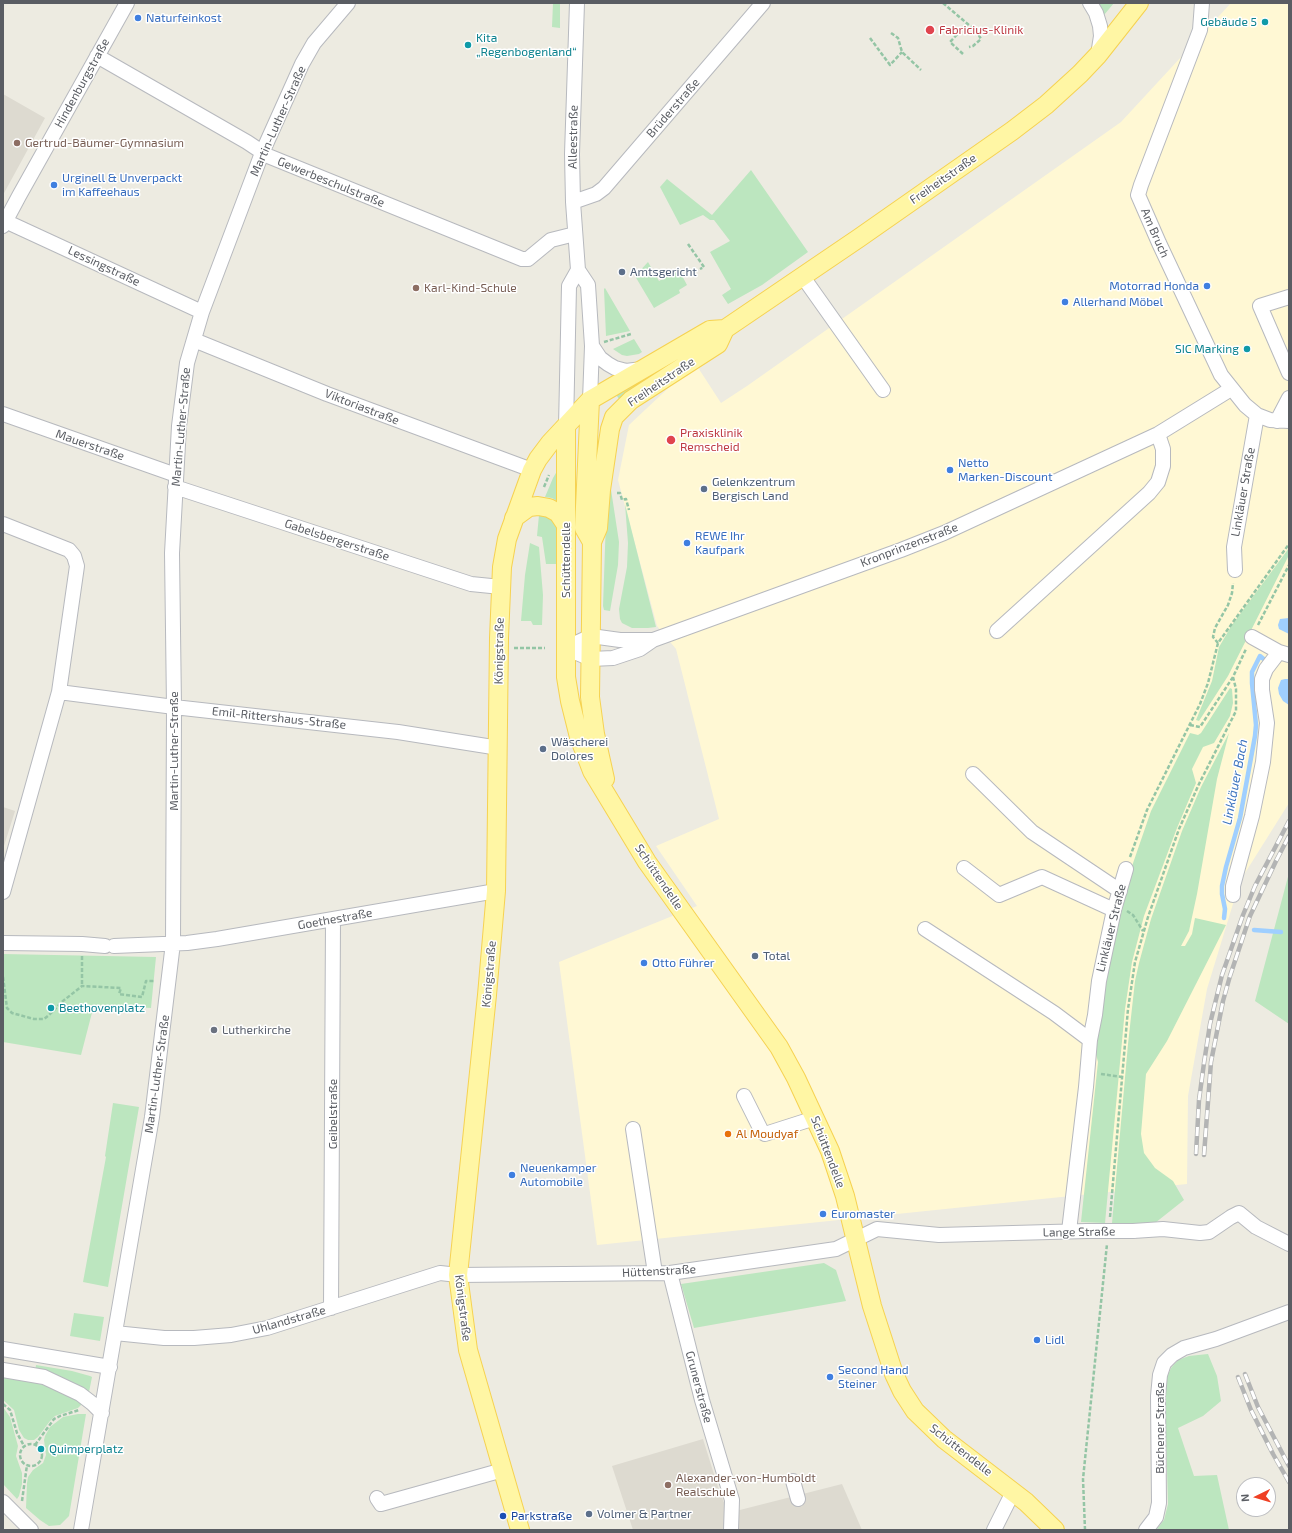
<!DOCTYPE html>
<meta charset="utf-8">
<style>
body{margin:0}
#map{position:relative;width:1292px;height:1533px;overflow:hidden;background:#edebe1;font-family:"Exo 2",sans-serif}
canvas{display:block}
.frame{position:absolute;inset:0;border:4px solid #5a5d63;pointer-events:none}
.north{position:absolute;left:1236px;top:1477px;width:40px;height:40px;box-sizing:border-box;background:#fff;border:1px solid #bdbec1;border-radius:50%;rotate:265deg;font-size:11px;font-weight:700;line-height:16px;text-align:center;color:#5a5d63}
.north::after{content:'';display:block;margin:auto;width:14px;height:18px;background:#ef4125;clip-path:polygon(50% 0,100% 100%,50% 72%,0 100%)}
</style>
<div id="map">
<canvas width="1292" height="1533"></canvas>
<div class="frame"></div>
<div class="north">N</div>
</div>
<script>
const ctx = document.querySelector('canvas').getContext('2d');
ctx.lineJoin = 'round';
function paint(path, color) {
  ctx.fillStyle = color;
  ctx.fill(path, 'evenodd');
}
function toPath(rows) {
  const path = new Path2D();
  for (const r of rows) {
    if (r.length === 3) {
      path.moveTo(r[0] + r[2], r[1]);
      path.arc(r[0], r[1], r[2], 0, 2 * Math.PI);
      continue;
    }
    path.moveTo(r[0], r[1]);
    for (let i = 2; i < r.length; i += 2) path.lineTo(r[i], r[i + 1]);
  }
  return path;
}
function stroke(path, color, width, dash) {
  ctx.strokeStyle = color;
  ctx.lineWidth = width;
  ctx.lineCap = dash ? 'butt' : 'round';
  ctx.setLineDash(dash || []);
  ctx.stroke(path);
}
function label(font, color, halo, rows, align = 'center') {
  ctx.font = font + ' "Exo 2",sans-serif';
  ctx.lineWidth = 3;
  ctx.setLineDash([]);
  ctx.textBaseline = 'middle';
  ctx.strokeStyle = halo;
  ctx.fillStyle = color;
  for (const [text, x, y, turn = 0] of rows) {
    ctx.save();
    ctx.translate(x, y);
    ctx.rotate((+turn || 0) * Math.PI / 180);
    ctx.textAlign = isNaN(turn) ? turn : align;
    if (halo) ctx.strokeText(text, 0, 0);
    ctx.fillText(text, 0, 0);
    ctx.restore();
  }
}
const commercial = toPath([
 [1231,3,1289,3,1289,803,1240,881,1207,989,1188,1096,1187,1184,597,1245,559,962,697,906,656,846,719,819,676,649,657,626,618,480,629,425,695,363,721,403,747,386,1121,122]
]);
const education = toPath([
 [3,94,45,118,3,195],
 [3,807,15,811,3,849],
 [703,1439,718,1487,728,1513,842,1484,862,1530,633,1530,612,1466]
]);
const green = toPath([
 [553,3,560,3,560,28,552,27],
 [1098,3,1114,3,1104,15],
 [751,170,808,252,762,285,728,304,722,295,731,289,710,252,730,241,714,220,710,220,703,215,680,225,660,187,667,179,712,215],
 [648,262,659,281,679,270,687,285,679,290,680,293,654,308,635,276],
 [605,288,630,331,606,336,604,289],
 [634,339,642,352,639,354,627,356,622,355,613,349],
 [705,342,619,399,615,393],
 [560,466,557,501,552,498,545,497,553,478],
 [610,483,619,542,618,565,610,611,604,610,603,606,606,519],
 [625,504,633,536,656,627,648,628,632,628,622,623,620,619,619,609,627,567,628,543],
 [539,515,552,519,557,527,558,542,556,564,546,564,542,537,537,536],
 [530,543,539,547,543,595,542,625,533,625,531,621,521,621,525,575],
 [1289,548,1289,555,1228,676,1199,721,1196,720,1212,681,1219,647,1232,625],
 [1230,688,1232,689,1233,703,1230,716,1214,743,1203,747,1192,769,1196,783,1177,828,1144,916,1132,962,1125,1009,1105,1223,1081,1222,1098,1062,1096,1054,1099,1024,1111,951,1131,869,1151,811,1190,733,1198,735,1201,733],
 [1229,733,1217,779,1197,894,1189,931,1181,946,1185,946,1192,934,1195,918,1226,925,1167,1041,1146,1074,1141,1134,1144,1153,1155,1168,1173,1181,1184,1200,1155,1223,1112,1223,1128,1044,1135,981,1139,963,1151,919,1182,831,1201,787],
 [1289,873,1289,1024,1255,1001],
 [3,954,156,957,151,1008,94,1005,81,1055,3,1042],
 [113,1103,139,1107,108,1287,83,1282,106,1157,105,1156],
 [824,1263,836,1270,846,1301,694,1328,681,1284],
 [74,1313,104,1317,100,1341,70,1336],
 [1208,1354,1217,1376,1221,1401,1203,1416,1178,1428,1194,1476,1217,1475,1229,1530,1156,1530,1164,1520,1168,1504,1165,1401,1167,1377,1171,1368,1178,1360,1189,1356],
 [36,1365,72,1371,90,1376,92,1377,89,1392,78,1386,35,1372],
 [3,1377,35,1380,77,1400,82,1404,78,1408,55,1416,50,1421,38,1437,34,1440,28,1440,24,1438,19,1430,14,1410,3,1400,3,1384,4,1381],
 [3,1407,10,1417,18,1446,16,1456,22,1473,22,1484,19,1496,17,1499,3,1484],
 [78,1414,86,1414,69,1516,60,1525,49,1526,40,1520,26,1508,27,1483,28,1477,33,1470,43,1463,46,1455,44,1440,45,1436,50,1427,63,1417]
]);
const water = toPath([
 [1289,618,1289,634,1279,629,1278,625,1280,619],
 [1285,679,1289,679,1289,705,1283,701,1279,694,1278,688,1281,680]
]);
const stream = toPath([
 [1224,918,1225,909,1222,894,1222,886,1226,867,1240,818,1255,736,1256,725,1252,683,1252,672,1260,656,1266,661],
 [1254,930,1281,932]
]);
const path = toPath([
 [943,3,977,32,981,39,973,46,969,47],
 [891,33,898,38,902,52,921,70],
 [870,38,890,65,902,52],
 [963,54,950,42,967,24],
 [688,244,704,267,700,269],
 [604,342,631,334],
 [544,487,549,475],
 [617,493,620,493,622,500,626,499,629,510],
 [1258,625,1289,565],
 [1218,643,1213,637,1215,628,1228,605,1232,593,1233,583],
 [514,648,545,648],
 [1190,725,1200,727,1233,677],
 [1130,857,1147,810,1200,704,1208,683,1218,643,1289,544],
 [1127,911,1133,915,1143,931],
 [82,956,82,986],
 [3,977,7,1008,12,1013,34,1019,44,1019,49,1015,63,1001,82,986,121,988,119,994,142,997,146,981,155,981],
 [1101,1074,1122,1077],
 [1110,1217,1128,1009,1135,962,1148,917,1179,829,1199,784,1236,711,1236,689,1233,677,1246,649],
 [3,1404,10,1410,17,1433,24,1446],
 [31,1455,11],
 [35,1445,54,1419,60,1416,79,1410],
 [22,1501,27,1465],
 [1085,1530,1083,1479,1107,1244]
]);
const minor = toPath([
 [577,3,572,154,573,202,578,270,588,285,592,346,590,400],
 [1090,3,1096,13,1100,26,1101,36,1098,55],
 [1202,3,1200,30,1141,185,1138,195,1159,243,1221,375,1245,405,1257,415,1270,420,1289,421],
 [97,56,247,142,268,156,522,259,528,259,551,240,575,234],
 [573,202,596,194,604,188,763,3],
 [5,221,202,312],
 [3,226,19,196,127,3],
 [803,277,883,390],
 [1289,297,1260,306,1289,373],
 [194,340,327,394,532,470],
 [592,346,600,358,608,364,615,368,626,371,642,369],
 [3,414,176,475],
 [1277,421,1289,398],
 [566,427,569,286,578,270],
 [175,487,471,584,501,587],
 [3,524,69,550,74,556,77,566,59,692,3,892],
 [1235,570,1234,547,1257,415],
 [997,631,1149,493,1158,482,1163,466,1163,449,1158,434],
 [1252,637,1279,652,1289,655],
 [565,648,591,659,613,658,640,649,653,640,901,550,944,533,1158,434,1231,389],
 [565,648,591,636,620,640,653,640],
 [59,692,174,707,398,732,499,748],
 [973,774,1032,832,1120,891],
 [964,868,999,895,1042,877,1114,910],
 [1233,895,1233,886,1252,816,1263,762,1267,723,1262,690,1262,679,1266,669,1279,652],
 [925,929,1054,1013,1090,1040],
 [3,943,82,944,105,946],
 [114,946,187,943,217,939,496,891],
 [744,1096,762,1132,765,1134,815,1118],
 [633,1129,655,1273],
 [1069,1231,1086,1087,1090,1040,1095,1015,1099,981,1114,910,1126,869],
 [1133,1231,1163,1229,1200,1233,1209,1232,1231,1217,1239,1213,1256,1227,1289,1244],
 [670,1273,702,1400,732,1500,731,1530],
 [331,1308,333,920],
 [115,1333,164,1338,194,1338,231,1335,267,1328,440,1273,458,1275,670,1273,836,1249,877,1229,939,1235,1087,1231],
 [3,1349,110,1367],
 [3,1370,44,1377,80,1394,93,1404,102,1413],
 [793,1481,798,1499],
 [377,1498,381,1504,503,1470],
 [3,1502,31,1530],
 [81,1530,152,1117,173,943,174,707,172,553,179,426,187,363,202,312,262,153,302,64,314,43,348,3],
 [994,1530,1013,1492],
 [1146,1530,1156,1517,1159,1503,1158,1396,1160,1375,1164,1363,1172,1355,1184,1348,1216,1339,1289,1312]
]);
const major = toPath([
 [590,400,584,528,592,542],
 [566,427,566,677,570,701,579,737,592,771,647,862,779,1047,796,1078,830,1151,845,1196,872,1306,894,1374,902,1391,915,1411,944,1439,1026,1502,1055,1530],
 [514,518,529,507,538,506,549,508,558,513,566,525],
 [605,779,595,734,590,697,592,542,598,528,601,490,610,429,614,417,631,400,718,344,725,329],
 [520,1530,468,1350,458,1275,487,995,496,891,499,638,502,567,507,539,532,470,538,459,550,443,590,400,710,330,725,329,859,238,1012,131,1046,105,1080,74,1098,55,1139,3]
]);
const rail = toPath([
 [1196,1154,1199,1100,1204,1063,1210,1024,1222,975,1243,915,1255,886,1289,821],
 [1204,1155,1211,1062,1223,1001,1230,976,1250,916,1276,861,1289,836],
 [1245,1374,1258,1407,1289,1466],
 [1238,1377,1251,1410,1273,1454,1289,1482]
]);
const minorBridge = toPath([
 [1087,1231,1133,1231]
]);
const markers = [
 [138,18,4,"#3f7fe0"],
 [1265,22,4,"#0f9aa8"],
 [930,30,5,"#e0444e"],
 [468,45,4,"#0f9aa8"],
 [17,143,4,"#8d6e63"],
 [54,185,4,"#3f7fe0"],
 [622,272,4,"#5c6f8a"],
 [1207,286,4,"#3f7fe0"],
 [416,288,4,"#8d6e63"],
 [1065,302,4,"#3f7fe0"],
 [1247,349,4,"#0f9aa8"],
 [671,440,5,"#e0444e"],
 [950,470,4,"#3f7fe0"],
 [704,489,4,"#5c6f8a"],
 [687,543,4,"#3f7fe0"],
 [543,749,4,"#5c6f8a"],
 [755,956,4,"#5c6f8a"],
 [644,963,4,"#3f7fe0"],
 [51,1008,4,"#0f9aa8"],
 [214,1030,4,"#6b7280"],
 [728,1134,4,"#e8710a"],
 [512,1175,4,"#3f7fe0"],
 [823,1214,4,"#3f7fe0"],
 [1037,1340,4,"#3f7fe0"],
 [830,1377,4,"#3f7fe0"],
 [41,1449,4,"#0f9aa8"],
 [668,1485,4,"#8d6e63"],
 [589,1514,4,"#5c6f8a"],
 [503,1516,4,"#1a4fb4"]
];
const shopNames = [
 ["Naturfeinkost",146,18],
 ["Urginell & Unverpackt",62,178],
 ["im Kaffeehaus",62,192],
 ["Motorrad Honda",1199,286,"right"],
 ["Allerhand Möbel",1073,302],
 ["Netto",958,463],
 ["Marken-Discount",958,477],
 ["REWE Ihr",695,536],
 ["Kaufpark",695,550],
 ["Otto Führer",652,963],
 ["Neuenkamper",520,1168],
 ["Automobile",520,1182],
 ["Euromaster",831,1214],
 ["Lidl",1045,1340],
 ["Second Hand",838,1370],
 ["Steiner",838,1384]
];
const cultureNames = [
 ["Gebäude 5",1257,22,"right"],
 ["Kita",476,38],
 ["„Regenbogenland“",476,52],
 ["SIC Marking",1239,349,"right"],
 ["Beethovenplatz",59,1008],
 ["Quimperplatz",49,1449]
];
const healthNames = [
 ["Fabricius-Klinik",939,30],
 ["Praxisklinik",680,433],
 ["Remscheid",680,447]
];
const streetNames = [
 ["Hindenburgstraße",82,83,-61],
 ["Brüderstraße",673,108,-49],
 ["Martin-Luther-Straße",278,121,-66],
 ["Alleestraße",573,137,-89],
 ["Freiheitstraße",943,179,-35],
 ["Gewerbeschulstraße",331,182,22],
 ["Am Bruch",1155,233,66],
 ["Lessingstraße",104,266,25],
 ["Freiheitstraße",661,382,-34],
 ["Viktoriastraße",362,407,21],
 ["Martin-Luther-Straße",181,427,-85],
 ["Mauerstraße",90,445,19],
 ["Linkläuer Straße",1243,492,-80],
 ["Gabelsbergerstraße",337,540,18],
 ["Kronprinzenstraße",909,545,-21],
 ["Schüttendelle",566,560,-90],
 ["Königstraße",499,651,-89],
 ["Emil-Rittershaus-Straße",279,718,6],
 ["Martin-Luther-Straße",174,751,-90],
 ["Schüttendelle",659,877,56],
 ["Goethestraße",335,919,-10],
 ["Linkläuer Straße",1111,928,-76],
 ["Königstraße",489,974,-85],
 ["Martin-Luther-Straße",157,1074,-82],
 ["Geibelstraße",333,1114,-90],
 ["Schüttendelle",828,1152,69],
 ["Lange Straße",1079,1232,-1],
 ["Hüttenstraße",659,1271,-3],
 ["Königstraße",463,1308,83],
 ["Uhlandstraße",289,1320,-16],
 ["Grunerstraße",699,1387,75],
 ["Büchener Straße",1160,1428,-90],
 ["Schüttendelle",961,1450,38]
];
const educationNames = [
 ["Gertrud-Bäumer-Gymnasium",25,143],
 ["Karl-Kind-Schule",424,288],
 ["Alexander-von-Humboldt",676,1478],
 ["Realschule",676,1492]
];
const serviceNames = [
 ["Amtsgericht",630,272],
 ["Gelenkzentrum",712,482],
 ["Bergisch Land",712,496],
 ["Wäscherei",551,742],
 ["Dolores",551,756],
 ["Total",763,956],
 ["Volmer & Partner",597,1514]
];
const worshipNames = [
 ["Lutherkirche",222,1030]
];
const foodNames = [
 ["Al Moudyaf",736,1134]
];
const transitNames = [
 ["Parkstraße",511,1516]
];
const waterNames = [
 ["Linkläuer Bach",1235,782,-79]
];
paint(commercial, '#fff8d4');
paint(education, '#dddad0');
paint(green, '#bce6bf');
paint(water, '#9fcfff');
stroke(stream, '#9fcfff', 4.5);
stroke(minor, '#b7b9be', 16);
stroke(major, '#f6d251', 20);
stroke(path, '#94c5a5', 2.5, [4, 2]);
stroke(minor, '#fff', 14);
stroke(major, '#fff6a4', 18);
stroke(rail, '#b3b4b4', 4.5);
stroke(rail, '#fff', 3, [9]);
stroke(minorBridge, '#b7b9be', 16, []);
stroke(minorBridge, '#fff', 14);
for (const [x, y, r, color] of markers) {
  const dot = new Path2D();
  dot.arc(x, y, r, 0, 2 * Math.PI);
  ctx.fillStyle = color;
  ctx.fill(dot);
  stroke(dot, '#fff', 1.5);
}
label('12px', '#366cbe', '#fff', shopNames, 'left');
label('12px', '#0d838f', '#fff', cultureNames, 'left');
label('12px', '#be3a42', '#fff', healthNames, 'left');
label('12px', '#5a5d63', '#fff', streetNames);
label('12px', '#785e54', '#fff', educationNames, 'left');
label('12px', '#4e5e75', '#fff', serviceNames, 'left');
label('12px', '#5b616d', '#fff', worshipNames, 'left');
label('12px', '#c56008', '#fff', foodNames, 'left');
label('12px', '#164399', '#fff', transitNames, 'left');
label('italic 13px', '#3c73be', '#fff', waterNames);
</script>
